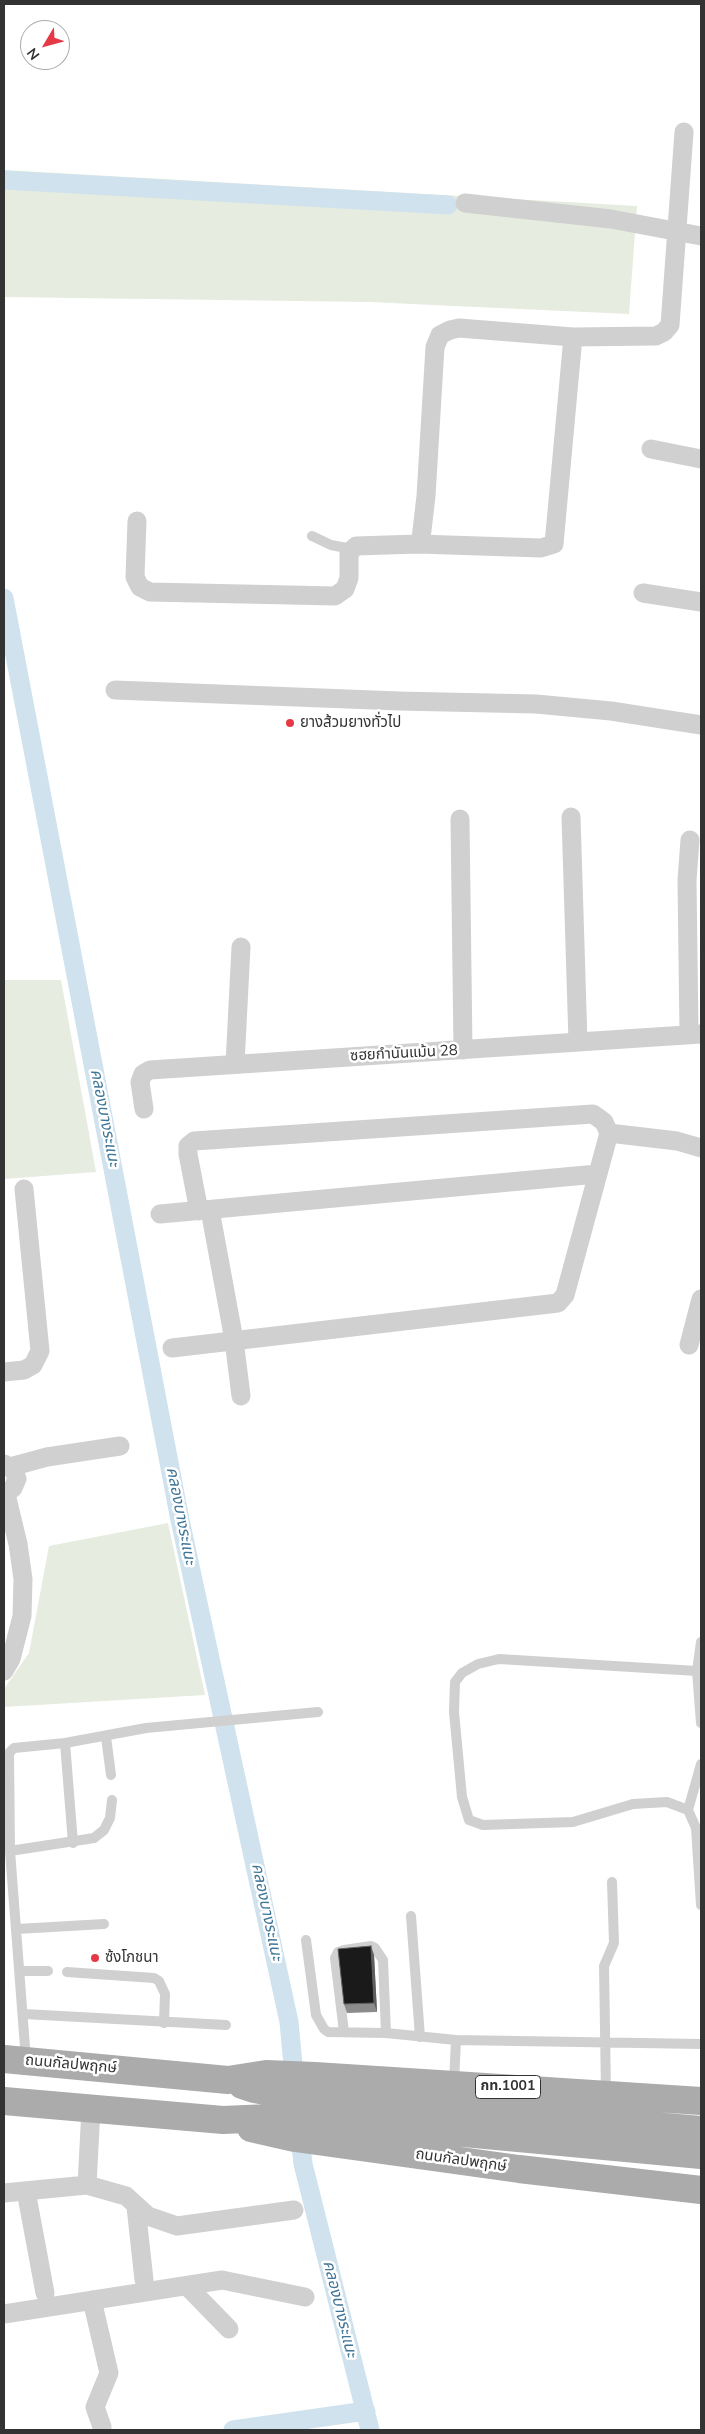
<!DOCTYPE html>
<meta charset="utf-8">
<style>
body{margin:0}
#map{position:relative;width:705px;height:2434px;overflow:hidden;background:#fff;font-family:"Nunito Sans",sans-serif}
canvas{display:block}
.frame{position:absolute;inset:0;border:5px solid #333;pointer-events:none}
.north{position:absolute;left:20px;top:20px;width:50px;height:50px;box-sizing:border-box;background:#fff;border:1px solid #adadad;border-radius:50%;rotate:233deg;font-size:14px;font-weight:700;line-height:20px;text-align:center;color:#333}
.north::after{content:'';display:block;margin:auto;width:18px;height:22px;background:#e63946;clip-path:polygon(50% 0,100% 100%,50% 72%,0 100%)}
</style>
<div id="map">
<canvas width="705" height="2434"></canvas>
<div class="frame"></div>
<div class="north">N</div>
</div>
<script>
const ctx = document.querySelector('canvas').getContext('2d');
ctx.lineJoin = 'round';
function paint(path, color) {
  ctx.fillStyle = color;
  ctx.fill(path, 'evenodd');
}
function toPath(rows) {
  const path = new Path2D();
  for (const r of rows) {
    path.moveTo(r[0], r[1]);
    for (let i = 2; i < r.length; i += 2) path.lineTo(r[i], r[i + 1]);
  }
  return path;
}
function stroke(path, color, width, dash) {
  ctx.strokeStyle = color;
  ctx.lineWidth = width;
  ctx.lineCap = dash ? 'butt' : 'round';
  ctx.setLineDash(dash || []);
  ctx.stroke(path);
}
function label(font, color, halo, rows, align = 'center') {
  ctx.font = font + ' "Nunito Sans","Noto Sans Thai",sans-serif';
  ctx.lineWidth = 5;
  ctx.setLineDash([]);
  ctx.textBaseline = 'middle';
  ctx.strokeStyle = halo;
  ctx.fillStyle = color;
  for (const [text, x, y, turn = 0] of rows) {
    ctx.save();
    ctx.translate(x, y);
    ctx.rotate((+turn || 0) * Math.PI / 180);
    ctx.textAlign = isNaN(turn) ? turn : align;
    if (halo) ctx.strokeText(text, 0, 0);
    ctx.fillText(text, 0, 0);
    ctx.restore();
  }
}
const green = toPath([
 [4,170,637,206,629,314,369,302,4,297],
 [4,980,61,980,96,1172,4,1179],
 [168,1523,205,1695,4,1707,4,1689,29,1653,49,1546]
]);
const canal = toPath([
 [4,180,448,205],
 [4,598,180,1520,289,2022,295,2086],
 [299,2128,303,2164,370,2430],
 [233,2430,366,2411]
]);
const lane = toPath([
 [312,536,331,545,352,549],
 [701,1642,697,1671,701,1723],
 [697,1671,499,1659,478,1664,462,1673,455,1682,454,1712,462,1797,469,1820,483,1825,573,1822,633,1804,667,1802,688,1810,696,1828,701,1905],
 [106,1737,111,1775],
 [65,1743,73,1843],
 [688,1810,701,1764],
 [10,1851,94,1838,104,1830,110,1818,112,1800],
 [411,1916,420,2037],
 [17,1929,104,1924],
 [306,1940,316,2015,324,2029,328,2032,386,2033,456,2040,454,2083],
 [20,1971,48,1971],
 [67,1972,154,1978,159,1981,165,1994,164,2023],
 [24,2014,226,2025],
 [344,2032,335,1958,338,1952,344,1950,371,1946,375,1948,383,1960,386,2033],
 [456,2040,701,2044],
 [26,2060,10,1851,9,1753,14,1748,65,1743,146,1728,318,1712],
 [606,2093,604,1966,614,1943,612,1882]
]);
const street = toPath([
 [465,203,611,219,701,236],
 [651,449,701,459],
 [137,521,135,577,140,587,150,592,335,596,345,589,349,578,349,553,356,546,418,544,421,539,426,496,435,347,440,335,450,330,459,328,573,337,656,336,664,332,670,325,684,132],
 [418,544,541,548,554,544,573,337],
 [643,593,701,602],
 [115,690,399,701,536,704,611,711,701,725],
 [571,817,578,1042],
 [460,819,463,1050],
 [689,1033,687,880,690,840],
 [235,1064,241,947],
 [144,1109,140,1082,143,1074,150,1070,701,1034],
 [210,1210,234,1340,241,1396],
 [199,1211,188,1154,188,1146,194,1141,593,1114,604,1122,609,1133],
 [160,1214,597,1174],
 [689,1345,701,1299],
 [172,1348,558,1303,565,1295,609,1133,677,1141,701,1148],
 [4,1372,24,1370,33,1365,40,1351,24,1189],
 [4,1464,14,1470,17,1479,13,1488,4,1494],
 [10,1467,47,1457,120,1446],
 [4,1671,11,1659,22,1616,23,1579,18,1544,6,1494],
 [87,2185,91,2109],
 [26,2191,45,2293],
 [4,2193,87,2185,126,2196,148,2216,177,2226,294,2210],
 [136,2207,144,2280],
 [187,2286,229,2329],
 [92,2300,109,2373,95,2407,102,2427],
 [4,2314,222,2280,305,2297]
]);
const primary = toPath([
 [4,2059,228,2080,266,2074,315,2076,701,2101],
 [242,2085,254,2089,288,2095,701,2130],
 [4,2101,223,2120,292,2117,701,2155],
 [251,2128,295,2138,519,2169,701,2190]
]);
const wall = toPath([
 [374,1955,377,2012,347,2013,344,2004]
]);
const shadedWall = toPath([
 [371,1946,374,1955,377,2012,374,2003]
]);
const building = toPath([
 [371,1946,374,2003,344,2004,338,1949,371,1946]
]);
const markers = [
 [290,723,5,"#e63946"],
 [95,1958,5,"#e63946"]
];
const shields = [
 [508,2087,65]
];
const shieldNames = [
 ["กท.1001",508,2087]
];
const poiNames = [
 ["ยางส้วมยางทั่วไป",300,723],
 ["ซ้งโภชนา",105,1958]
];
const streetNames = [
 ["ซฮยกำนันแม้น 28",404,1054,-3],
 ["ถนนกัลปพฤกษ์",71,2065,5],
 ["ถนนกัลปพฤกษ์",461,2161,8]
];
const waterNames = [
 ["คลองบางระแนะ",104,1118,79],
 ["คลองบางระแนะ",180,1516,79],
 ["คลองบางระแนะ",266,1912,78],
 ["คลองบางระแนะ",339,2309,76]
];
paint(green, '#e6ecdf');
stroke(canal, '#cfe2ee', 19);
stroke(lane, '#d0d0d0', 10);
stroke(street, '#d0d0d0', 19);
stroke(primary, '#ababab', 28);
paint(wall, '#8c8c8c');
paint(shadedWall, '#5f5f5f');
paint(building, '#1a1a1a');
stroke(building, '#5f5f5f', 1);
for (const [x, y, r, color] of markers) {
  const dot = new Path2D();
  dot.arc(x, y, r, 0, 2 * Math.PI);
  ctx.fillStyle = color;
  ctx.fill(dot);
  stroke(dot, '#fff', 2);
}
for (const [x, y, w] of shields) {
  const box = new Path2D();
  box.roundRect(x - w / 2, y - 11.5, w, 23, 4);
  ctx.fillStyle = '#fff';
  ctx.fill(box);
  stroke(box, '#333', 1);
}
label('bold 14px', '#333', null, shieldNames);
label('15px', '#333', '#fff', poiNames, 'left');
label('15px', '#333', '#fff', streetNames);
label('italic 16px', '#3f7597', '#fff', waterNames);
</script>
